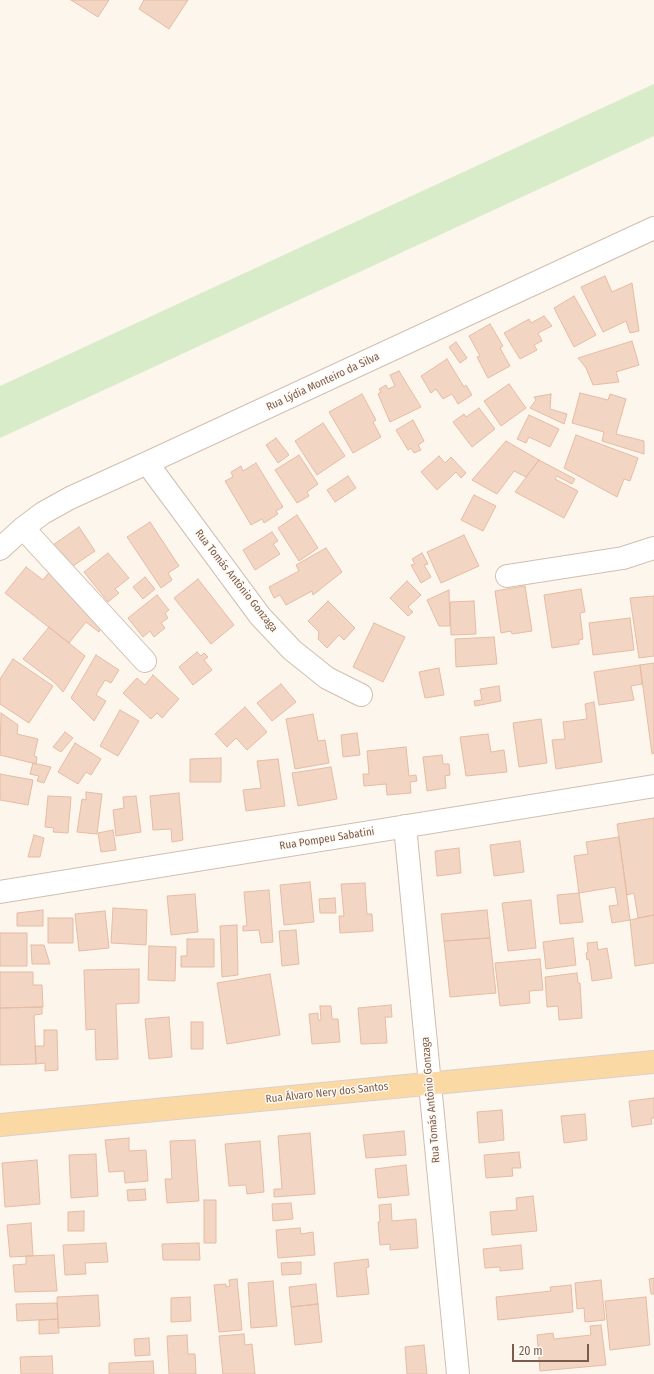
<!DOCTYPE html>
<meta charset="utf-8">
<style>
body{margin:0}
#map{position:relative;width:654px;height:1374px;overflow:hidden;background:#fdf6ec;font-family:"Fira Sans Condensed",sans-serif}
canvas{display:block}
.scale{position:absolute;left:512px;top:1344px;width:77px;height:18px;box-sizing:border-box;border:2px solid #7a5c4d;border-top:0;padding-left:5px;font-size:12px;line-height:14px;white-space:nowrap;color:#7a5c4d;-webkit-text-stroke:3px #fffaf3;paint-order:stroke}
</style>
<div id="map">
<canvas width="654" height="1374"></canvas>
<div class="scale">20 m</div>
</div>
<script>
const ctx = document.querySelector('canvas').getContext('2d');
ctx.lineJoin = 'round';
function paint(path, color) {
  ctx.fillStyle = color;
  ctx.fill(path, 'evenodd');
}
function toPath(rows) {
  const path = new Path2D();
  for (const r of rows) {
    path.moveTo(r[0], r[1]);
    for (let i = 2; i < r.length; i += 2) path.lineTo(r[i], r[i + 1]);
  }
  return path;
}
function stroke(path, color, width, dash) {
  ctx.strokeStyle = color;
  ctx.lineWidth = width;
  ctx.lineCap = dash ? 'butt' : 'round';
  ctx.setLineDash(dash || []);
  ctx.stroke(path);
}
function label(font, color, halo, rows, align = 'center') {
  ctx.font = font + ' "Fira Sans Condensed",sans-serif';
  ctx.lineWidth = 3;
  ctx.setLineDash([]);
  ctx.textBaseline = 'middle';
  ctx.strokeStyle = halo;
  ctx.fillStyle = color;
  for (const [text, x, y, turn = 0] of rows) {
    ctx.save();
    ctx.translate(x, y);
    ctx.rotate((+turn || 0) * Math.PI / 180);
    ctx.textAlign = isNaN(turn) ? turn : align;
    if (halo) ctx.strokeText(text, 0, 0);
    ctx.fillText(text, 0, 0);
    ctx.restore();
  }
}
const green = toPath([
 [654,84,654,136,0,438,0,386]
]);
const building = toPath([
 [71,0,109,0,98,17,71,0],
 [144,0,188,0,169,29,139,9,144,0],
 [605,276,612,292,632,283,639,331,630,333,626,321,603,332,581,287,605,276],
 [574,296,596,335,574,347,554,308,574,296],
 [544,316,552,326,538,333,542,341,534,345,537,350,520,359,504,333,529,319,531,323,544,316],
 [490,324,503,346,500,348,510,366,488,378,477,357,480,356,469,336,490,324],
 [632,341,639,365,616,372,619,382,593,385,586,368,578,358,632,341],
 [456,342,467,358,460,363,449,347,456,342],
 [447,359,464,387,466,385,472,395,458,404,452,394,443,399,436,389,431,393,421,376,447,359],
 [399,371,421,407,390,422,378,394,381,392,379,389,386,385,388,389,395,386,390,375,399,371],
 [509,384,526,408,501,426,484,401,509,384],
 [580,393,608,400,610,394,626,399,616,434,644,441,644,454,602,441,604,432,572,423,580,393],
 [362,394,376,420,373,422,381,437,353,453,329,412,362,394],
 [551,394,550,409,567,414,564,424,530,408,536,400,534,397,551,394],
 [479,408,495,429,472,447,453,422,464,414,466,417,479,408],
 [529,415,559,429,550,447,529,437,526,443,517,439,529,415],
 [413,420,424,441,418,445,421,450,414,453,411,448,408,450,396,430,413,420],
 [323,423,345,456,317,475,295,441,323,423],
 [576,435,638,458,630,481,624,479,617,497,564,468,576,435],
 [276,438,289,455,278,463,266,445,276,438],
 [506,441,539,460,526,477,514,471,497,494,472,480,506,441],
 [299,455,318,484,307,492,309,496,297,503,275,470,299,455],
 [439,456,445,463,451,457,466,473,461,478,456,472,437,490,421,472,439,456],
 [539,460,575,479,572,484,557,476,555,479,578,491,564,518,515,492,539,460],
 [256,463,283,507,276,511,278,514,264,523,262,519,251,525,225,481,233,477,231,472,241,466,243,471,256,463],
 [348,476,356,488,335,502,327,490,348,476],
 [474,495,496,506,483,531,461,520,474,495],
 [297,515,318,548,299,561,278,528,297,515],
 [150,522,179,566,168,573,172,580,161,588,127,537,150,522],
 [79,527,95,551,70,568,50,547,79,527],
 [272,532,278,541,273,544,280,554,255,570,243,550,272,532],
 [464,535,479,566,441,583,427,552,464,535],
 [326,548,342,572,313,595,312,591,286,605,280,595,274,598,269,587,299,571,296,565,326,548],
 [108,553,129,578,115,589,119,593,108,602,84,572,108,553],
 [422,553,428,564,424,565,431,577,421,583,411,565,415,564,412,559,422,553],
 [26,567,43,580,51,570,102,626,99,632,86,622,69,643,5,593,26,567],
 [145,577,155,589,143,599,133,587,145,577],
 [198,579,234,625,211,644,174,598,198,579],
 [407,581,421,595,408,607,413,612,408,616,390,598,407,581],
 [525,586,532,631,512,634,511,631,501,633,495,591,525,586],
 [581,589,585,612,580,613,583,639,579,640,579,644,552,648,544,595,581,589],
 [449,590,450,626,439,626,427,600,449,590],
 [157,595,169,610,165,613,168,618,161,623,165,628,154,637,150,631,143,637,128,618,157,595],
 [654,596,654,656,639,658,630,598,654,596],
 [328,601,355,628,344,640,339,635,327,648,318,639,319,632,308,621,328,601],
 [474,601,476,634,451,635,450,602,474,601],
 [630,618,634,650,593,655,589,623,630,618],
 [374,623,405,637,383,682,353,667,374,623],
 [49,627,85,656,63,692,54,682,23,659,49,627],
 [494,637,497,664,456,667,455,639,494,637],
 [197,652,201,656,204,653,208,657,204,660,212,670,193,685,179,667,197,652],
 [96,655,119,670,111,683,105,680,96,695,106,701,94,721,71,698,96,655],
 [13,659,53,686,29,723,0,704,0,679,13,659],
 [654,663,654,753,652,754,640,665,654,663],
 [640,665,642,684,631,686,634,700,599,705,594,672,640,665],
 [439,668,444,695,425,698,419,672,439,668],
 [153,675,179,699,162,718,157,713,151,719,123,693,137,678,145,685,153,675],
 [281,684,296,702,272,721,257,703,281,684],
 [499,686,501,701,475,706,474,701,482,700,480,689,499,686],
 [594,702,602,762,556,769,552,740,565,739,563,722,587,719,585,704,594,702],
 [245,707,267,732,247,750,236,738,227,747,215,734,245,707],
 [120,710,139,721,118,756,100,746,120,710],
 [1,713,18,725,17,734,38,739,34,756,37,757,36,764,0,755,1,713],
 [313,714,318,741,325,740,329,763,295,769,286,719,313,714],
 [541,719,547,763,519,767,513,723,541,719],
 [65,732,73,738,61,752,53,747,65,732],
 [357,733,360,755,343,757,341,735,357,733],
 [488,734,491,752,504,750,507,772,466,776,460,737,488,734],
 [75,743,101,759,91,775,86,772,78,784,58,772,75,743],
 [406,747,409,776,416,775,417,781,410,782,411,793,387,795,386,784,364,786,363,774,369,774,367,751,406,747],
 [442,755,443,764,449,764,450,775,445,776,446,788,427,791,423,757,442,755],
 [221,758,221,782,190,782,190,759,221,758],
 [278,759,285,806,246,811,243,790,261,788,257,761,278,759],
 [33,763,51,767,44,783,37,781,39,776,30,774,33,763],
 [331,767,337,799,298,806,292,773,331,767],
 [0,774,33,780,28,805,0,800,0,774],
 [86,792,102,794,97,834,77,832,82,799,86,800,86,792],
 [179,793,183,840,172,842,171,829,153,830,150,796,179,793],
 [48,796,71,797,68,833,53,832,54,828,45,827,48,796],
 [136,796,141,832,116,836,113,810,124,808,123,797,136,796],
 [654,818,654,915,638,918,634,893,627,895,617,824,654,818],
 [113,830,116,850,101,852,98,833,113,830],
 [34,835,44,838,40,857,28,857,34,835],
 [619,837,630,920,612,923,609,906,618,905,615,887,579,893,574,856,588,854,586,842,619,837],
 [520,841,524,872,494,876,490,845,520,841],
 [459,848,461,873,437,876,435,851,459,848],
 [310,882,314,922,284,925,280,885,310,882],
 [365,883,367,914,372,914,373,931,340,933,339,916,344,916,341,884,365,883],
 [269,890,273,942,261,943,259,930,243,931,243,926,247,926,244,892,269,890],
 [579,893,583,922,560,924,557,895,579,893],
 [195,894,198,932,171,935,167,896,195,894],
 [335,898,336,913,320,913,319,899,335,898],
 [531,900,536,948,508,951,502,903,531,900],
 [113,908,147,910,146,945,111,943,113,908],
 [43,910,43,926,17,926,17,913,43,910],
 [487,910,490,938,444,941,441,914,487,910],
 [105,911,109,948,79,951,75,914,105,911],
 [654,915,654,963,635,966,630,920,654,915],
 [48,918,73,918,73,943,48,943,48,918],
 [237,925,238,975,222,977,220,926,237,925],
 [296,930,299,964,282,966,279,931,296,930],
 [0,933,27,933,27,966,0,966,0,933],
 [490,938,496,993,450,997,444,941,490,938],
 [573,938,576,965,546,969,543,942,573,938],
 [187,939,214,939,214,967,181,967,181,956,187,956,187,939],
 [597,942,598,950,607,948,612,978,592,981,589,959,587,960,586,953,588,952,587,943,597,942],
 [31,945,44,945,50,964,32,964,31,945],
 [149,946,176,947,175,981,148,980,149,946],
 [540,959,543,990,529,991,530,1003,500,1006,495,963,540,959],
 [139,969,139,1003,116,1004,118,1059,96,1060,95,1029,86,1030,84,970,139,969],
 [0,972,33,972,33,985,42,985,43,1007,0,1008,0,972],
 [577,973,578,983,580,983,582,1018,559,1020,558,1006,547,1007,545,977,577,973],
 [270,974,280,1035,227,1044,217,983,270,974],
 [391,1005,392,1017,385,1017,387,1043,361,1044,358,1008,391,1005],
 [320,1006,331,1006,332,1019,338,1019,340,1042,312,1044,309,1014,318,1013,318,1020,321,1020,320,1006],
 [42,1007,42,1014,34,1015,36,1064,0,1065,0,1008,42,1007],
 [169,1017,172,1057,149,1059,145,1019,169,1017],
 [191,1022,203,1022,203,1049,191,1049,191,1022],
 [44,1030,57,1030,58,1070,45,1071,45,1063,36,1064,35,1046,44,1046,44,1030],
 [654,1098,654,1118,651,1118,652,1124,632,1127,629,1101,654,1098],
 [502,1110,504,1140,479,1143,477,1112,502,1110],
 [585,1114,587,1140,564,1143,561,1116,585,1114],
 [404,1131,406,1155,366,1158,363,1135,404,1131],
 [310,1133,315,1194,274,1197,274,1189,282,1189,278,1136,310,1133],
 [129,1138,129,1151,146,1150,148,1181,125,1183,124,1171,109,1172,105,1140,129,1138],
 [195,1140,199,1201,167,1203,165,1179,172,1179,170,1141,195,1140],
 [260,1141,264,1192,247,1194,246,1185,229,1186,225,1144,260,1141],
 [519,1152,521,1168,512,1168,513,1176,486,1178,484,1155,519,1152],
 [96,1154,98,1196,71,1198,69,1155,96,1154],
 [37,1160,40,1204,5,1207,2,1163,37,1160],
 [406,1165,409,1195,378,1198,375,1169,406,1165],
 [145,1189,146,1200,128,1201,127,1190,145,1189],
 [533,1196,537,1231,492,1235,490,1212,517,1210,516,1198,533,1196],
 [204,1200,216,1200,216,1243,204,1243,204,1200],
 [291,1203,293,1219,273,1221,272,1204,291,1203],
 [391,1204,392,1221,416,1219,418,1248,390,1250,390,1244,380,1245,378,1222,380,1222,379,1205,391,1204],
 [84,1211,84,1231,68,1231,68,1212,84,1211],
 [31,1223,33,1256,10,1257,7,1225,31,1223],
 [300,1228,301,1234,313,1232,315,1255,278,1258,276,1230,300,1228],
 [106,1243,108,1262,85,1263,86,1274,65,1275,63,1245,106,1243],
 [199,1243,200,1260,163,1260,162,1244,199,1243],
 [521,1245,523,1269,500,1271,500,1267,485,1268,483,1249,521,1245],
 [54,1255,57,1291,15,1292,13,1265,26,1264,26,1256,54,1255],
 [368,1259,369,1267,366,1268,369,1294,337,1297,334,1263,368,1259],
 [301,1262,301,1274,282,1275,281,1263,301,1262],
 [654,1278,654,1294,651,1294,649,1279,654,1278],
 [237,1279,242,1330,219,1332,214,1285,226,1284,226,1287,230,1286,229,1280,237,1279],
 [601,1280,605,1320,585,1322,584,1308,577,1309,575,1283,601,1280],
 [273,1281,277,1326,251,1328,248,1283,273,1281],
 [316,1284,318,1304,291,1307,289,1287,316,1284],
 [571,1285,573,1312,498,1320,496,1297,551,1291,550,1287,571,1285],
 [98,1295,100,1326,58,1328,57,1297,98,1295],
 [190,1297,191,1321,171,1322,171,1298,190,1297],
 [646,1297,650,1345,610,1350,605,1301,646,1297],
 [57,1303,58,1319,17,1321,16,1304,57,1303],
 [318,1304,322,1342,295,1345,291,1307,318,1304],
 [58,1319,59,1333,39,1334,39,1320,58,1319],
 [601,1325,606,1365,540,1371,537,1335,553,1333,554,1339,591,1335,590,1326,601,1325],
 [244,1334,245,1345,252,1344,255,1374,223,1374,219,1336,244,1334],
 [187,1335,188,1354,195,1354,196,1374,169,1374,167,1336,187,1335],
 [149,1338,150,1355,135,1356,134,1339,149,1338],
 [424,1345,427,1374,407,1374,405,1347,424,1345],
 [52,1356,53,1374,21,1374,20,1357,52,1356],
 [153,1361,154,1374,109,1374,109,1363,153,1361]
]);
const minor = toPath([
 [147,463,260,616,292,650,327,678,361,695],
 [23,528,145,661],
 [0,549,23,528,43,513,70,498,147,463,654,228],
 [507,576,623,558,654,548],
 [405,826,458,1374],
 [0,892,654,786]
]);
const major = toPath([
 [0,1125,654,1062]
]);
const streetNames = [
 ["Rua Lýdia Monteiro da Silva",323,382,-25],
 ["Rua Tomás Antônio Gonzaga",236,581,52],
 ["Rua Pompeu Sabatini",327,839,-9],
 ["Rua Álvaro Nery dos Santos",327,1093,-6],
 ["Rua Tomás Antônio Gonzaga",431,1100,-95]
];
paint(green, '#d8ecc9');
paint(building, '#f3d5c3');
stroke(building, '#e6bba3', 1);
stroke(minor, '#d1beb0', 24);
stroke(major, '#dad1cd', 24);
stroke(minor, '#fff', 22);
stroke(major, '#fbd9a5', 22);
label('11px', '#7a5c4d', '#fffaf3', streetNames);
</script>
